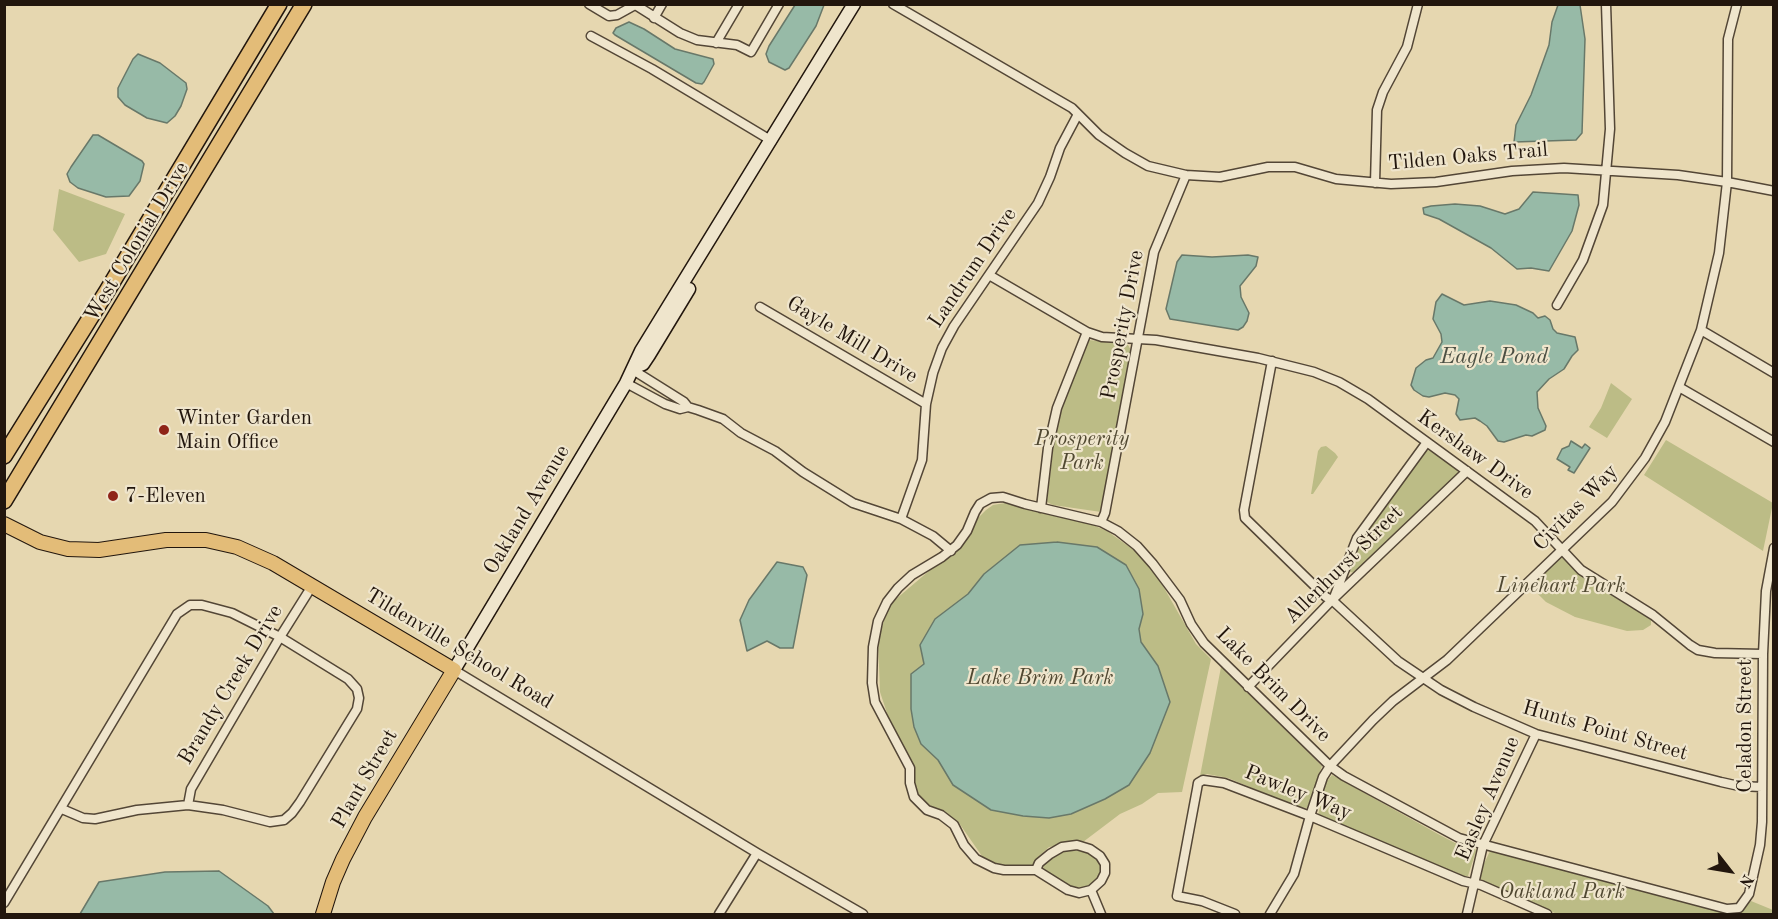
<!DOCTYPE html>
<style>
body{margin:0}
#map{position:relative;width:1778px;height:919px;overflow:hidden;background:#e6d7b0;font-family:"Old Standard TT",serif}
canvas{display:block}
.frame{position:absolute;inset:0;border:6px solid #22160d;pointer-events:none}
.north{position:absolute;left:1700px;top:841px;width:60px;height:60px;-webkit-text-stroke:4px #efe5cc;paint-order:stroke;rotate:121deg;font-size:16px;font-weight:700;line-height:24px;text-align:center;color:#22160d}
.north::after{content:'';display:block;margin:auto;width:21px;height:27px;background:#22160d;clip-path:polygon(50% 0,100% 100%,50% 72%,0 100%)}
</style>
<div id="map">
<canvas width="1778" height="919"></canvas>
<div class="frame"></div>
<div class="north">N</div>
</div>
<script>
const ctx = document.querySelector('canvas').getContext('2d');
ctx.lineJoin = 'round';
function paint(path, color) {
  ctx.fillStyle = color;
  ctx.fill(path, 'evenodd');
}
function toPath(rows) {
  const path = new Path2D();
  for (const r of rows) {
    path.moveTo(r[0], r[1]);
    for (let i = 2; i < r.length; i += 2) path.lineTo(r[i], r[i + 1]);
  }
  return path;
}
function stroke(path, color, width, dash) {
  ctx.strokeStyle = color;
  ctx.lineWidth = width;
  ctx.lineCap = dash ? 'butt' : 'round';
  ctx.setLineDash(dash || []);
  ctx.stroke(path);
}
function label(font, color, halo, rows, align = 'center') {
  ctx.font = font + ' "Old Standard TT",serif';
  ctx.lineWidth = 4.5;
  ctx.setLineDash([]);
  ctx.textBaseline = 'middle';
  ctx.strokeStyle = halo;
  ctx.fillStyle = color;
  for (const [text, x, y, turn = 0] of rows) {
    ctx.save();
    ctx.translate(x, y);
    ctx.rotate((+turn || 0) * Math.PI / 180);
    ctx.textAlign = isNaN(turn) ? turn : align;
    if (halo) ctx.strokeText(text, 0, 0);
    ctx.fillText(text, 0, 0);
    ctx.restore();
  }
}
const green = toPath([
 [59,189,125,214,106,254,79,262,53,230],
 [1089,340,1128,345,1131,350,1101,512,1053,505,1047,502,1054,442,1063,402],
 [1611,383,1632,399,1607,438,1589,427,1601,408],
 [1666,440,1773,503,1763,551,1644,475],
 [1326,446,1335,453,1338,457,1313,494,1311,494,1318,451,1321,447],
 [1429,450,1455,467,1458,472,1457,475,1355,573,1350,572,1349,567,1360,540,1425,452],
 [1005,503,1093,525,1107,531,1138,553,1159,579,1196,644,1211,659,1182,792,1158,793,1142,804,1120,814,1083,842,1049,847,1037,858,1031,868,1008,868,984,859,959,823,923,801,912,785,912,767,888,716,880,692,878,640,889,605,970,536,978,518,986,510,993,505],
 [1561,557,1565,558,1580,574,1594,584,1647,617,1651,620,1651,625,1643,630,1627,631,1575,617,1546,602,1533,589,1533,585],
 [1221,667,1322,766,1307,808,1298,807,1228,778,1207,774,1200,776],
 [1332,775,1438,834,1455,843,1474,846,1476,851,1468,876,1464,876,1318,815,1326,782],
 [1065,849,1086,852,1096,857,1100,865,1100,872,1099,878,1093,884,1080,888,1071,886,1044,872,1043,865,1047,860],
 [1490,851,1701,906,1739,912,1751,901,1773,910,1773,914,1557,914,1480,879,1482,868]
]);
const water = toPath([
 [795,5,824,5,816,26,789,68,785,70,769,62,766,54,769,46,795,5],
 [1558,5,1580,5,1585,39,1582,133,1576,140,1514,142,1516,125,1531,95,1549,45,1552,22,1558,5],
 [629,22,644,29,675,49,713,59,714,64,704,82,702,84,696,83,615,35,613,33,616,28,629,22],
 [138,54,160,63,186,83,187,89,181,106,175,116,167,123,147,118,125,105,118,97,118,88,133,59,138,54],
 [93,135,98,135,142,161,144,164,140,181,129,196,106,197,78,188,70,182,67,174,71,167,93,135],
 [1533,192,1578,195,1579,205,1572,231,1549,271,1531,268,1517,269,1491,248,1439,219,1424,214,1423,208,1431,206,1455,204,1480,206,1505,214,1519,209,1533,192],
 [1182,255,1212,257,1248,255,1258,257,1256,266,1240,286,1241,297,1249,313,1247,321,1243,327,1238,330,1170,319,1166,309,1177,262,1182,255],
 [1442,294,1464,305,1490,301,1516,305,1533,313,1538,318,1545,316,1550,320,1553,329,1557,333,1575,337,1578,350,1572,356,1564,369,1549,379,1537,392,1538,408,1546,426,1545,430,1532,436,1526,435,1504,442,1498,441,1487,426,1480,421,1475,418,1460,420,1456,414,1459,399,1455,395,1445,393,1429,397,1423,396,1414,390,1411,385,1416,368,1426,360,1433,358,1442,342,1441,334,1433,319,1436,302,1442,294],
 [1571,441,1582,448,1585,444,1590,448,1574,473,1568,470,1570,467,1557,459,1562,449,1569,446,1571,441],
 [1057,542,1097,547,1126,565,1139,589,1143,614,1139,629,1141,642,1158,666,1170,702,1150,753,1129,785,1105,799,1071,814,1049,818,1023,816,991,810,953,785,938,760,921,744,914,727,911,709,911,674,924,664,920,645,935,619,968,594,984,574,1020,545,1057,542],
 [777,562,803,567,807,575,793,648,780,648,767,641,747,651,740,620,749,600,777,562],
 [219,871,268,906,274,914,80,914,99,882,165,872,219,871]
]);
const street = toPath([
 [589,4,609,16,617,15,635,5],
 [634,4,680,33,697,40,737,45,751,52,779,4],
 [893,4,1072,108,1099,135,1125,153,1148,166,1186,175,1220,177,1268,167,1295,167,1336,179,1391,184,1436,182,1512,171,1564,168,1678,175,1727,182,1774,191],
 [654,18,662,4],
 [591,36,652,69,772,141],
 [716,43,739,4],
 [1375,183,1377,110,1383,92,1407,47,1418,4],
 [989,275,1087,332,1102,337,1156,340,1258,358,1314,372,1339,382,1368,399,1535,521,1581,570,1653,615,1690,645,1698,650,1715,653,1763,654],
 [1557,305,1583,260,1603,205,1610,129,1606,4],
 [760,307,926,404],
 [1701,330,1774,373],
 [1272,361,1244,510,1245,518,1326,597,1332,600,1398,661,1441,690,1474,707,1536,734,1721,782,1739,786,1762,787],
 [633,370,684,402,688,407],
 [626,383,665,404,680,409,688,407,698,410,723,419,741,433,775,451,803,472,853,503,901,519,933,536,951,551],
 [1679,387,1774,442],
 [1041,508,1048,448,1057,408,1087,332],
 [901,519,922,460,926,404,933,373,942,348,954,326,1038,203,1050,177,1060,148,1078,114],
 [1101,522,1105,513,1154,252,1186,175],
 [1333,600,1357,538,1427,442],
 [454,670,757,853,863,914],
 [1248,687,1332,600,1467,471],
 [188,805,191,789,280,637,312,586],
 [1036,870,1039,863,1050,854,1062,847,1077,845,1090,849,1100,856,1105,864,1105,873,1101,881,1091,890,1079,893,1068,890,1036,870,1004,870,994,868,976,859,964,845,954,825,941,815,927,810,914,797,910,783,910,768,875,702,872,683,873,647,878,621,887,602,898,588,912,575,942,557,957,545,967,531,975,512,980,504,991,498,1003,497,1025,504,1101,522,1118,531,1137,546,1153,564,1180,600,1191,624,1204,643,1330,766,1344,776,1459,838,1727,909,1739,908,1749,894,1760,845,1762,822,1763,654,1766,591,1774,548],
 [1091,890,1101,914],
 [4,903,177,614,190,605,202,605,232,613,280,637,348,679,357,689,359,698,357,709,300,802,292,813,284,820,270,822,223,810,188,805,137,810,95,819,83,818,62,809],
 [719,914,757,853],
 [1235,914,1202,901,1177,896,1197,789,1198,783,1203,780,1224,783,1310,816,1463,881,1481,885,1547,914],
 [1270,914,1294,874,1310,816,1323,777,1330,766,1373,720,1393,701,1447,660,1612,502,1645,458,1665,422,1701,330,1719,253,1727,182,1728,39,1737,4],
 [1467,914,1483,845,1536,734]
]);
const secondary = toPath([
 [638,366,643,364,649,355,689,289],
 [454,670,626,383,641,351,854,4]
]);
const primary = toPath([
 [4,524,40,542,68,549,99,550,166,540,206,540,237,547,273,563,454,670,365,817,343,859,333,882,323,914]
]);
const highway = toPath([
 [4,456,107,291,279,4],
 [4,501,304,4]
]);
const markers = [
 [164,430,6,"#8f2418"],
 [113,496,6,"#8f2418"]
];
const streetNames = [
 ["Tilden Oaks Trail",1468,157,-5],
 ["West Colonial Drive",137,242,-59],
 ["Landrum Drive",973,268,-56],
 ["Prosperity Drive",1123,325,-79],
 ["Gayle Mill Drive",852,340,31],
 ["Kershaw Drive",1475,455,36],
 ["Civitas Way",1576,508,-46],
 ["Oakland Avenue",527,510,-59],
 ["Allenhurst Street",1344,565,-45],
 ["Tildenville School Road",459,649,31],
 ["Brandy Creek Drive",231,685,-59],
 ["Lake Brim Drive",1273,685,45],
 ["Celadon Street",1745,726,-90],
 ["Hunts Point Street",1605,731,16],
 ["Plant Street",365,779,-60],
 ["Pawley Way",1298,793,22],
 ["Easley Avenue",1488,799,-67]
];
const poiNames = [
 ["Winter Garden",176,418],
 ["Main Office",176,442],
 ["7-Eleven",125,496]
];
const parkNames = [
 ["Prosperity",1082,439],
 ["Park",1082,463],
 ["Linehart Park",1561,586],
 ["Lake Brim Park",1040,678],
 ["Oakland Park",1562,892]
];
const waterNames = [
 ["Eagle Pond",1494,357]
];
paint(green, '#bcbc86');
paint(water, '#97baa7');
stroke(water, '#687869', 1.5);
stroke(street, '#534636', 11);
stroke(secondary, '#22160d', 15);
stroke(primary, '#22160d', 16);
stroke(highway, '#22160d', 18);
stroke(street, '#efe5cc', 8);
stroke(secondary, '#efe5cc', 12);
stroke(primary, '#e3bc78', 14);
stroke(highway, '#e3bc78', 15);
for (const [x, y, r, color] of markers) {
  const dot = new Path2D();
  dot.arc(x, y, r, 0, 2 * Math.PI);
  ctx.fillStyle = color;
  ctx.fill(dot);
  stroke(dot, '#efe5cc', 2);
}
label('21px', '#22160d', '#efe5cc', streetNames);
label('21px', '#22160d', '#efe5cc', poiNames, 'left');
label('italic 21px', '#504831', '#efe5cc', parkNames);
label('italic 22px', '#4b4f43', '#efe5cc', waterNames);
</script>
